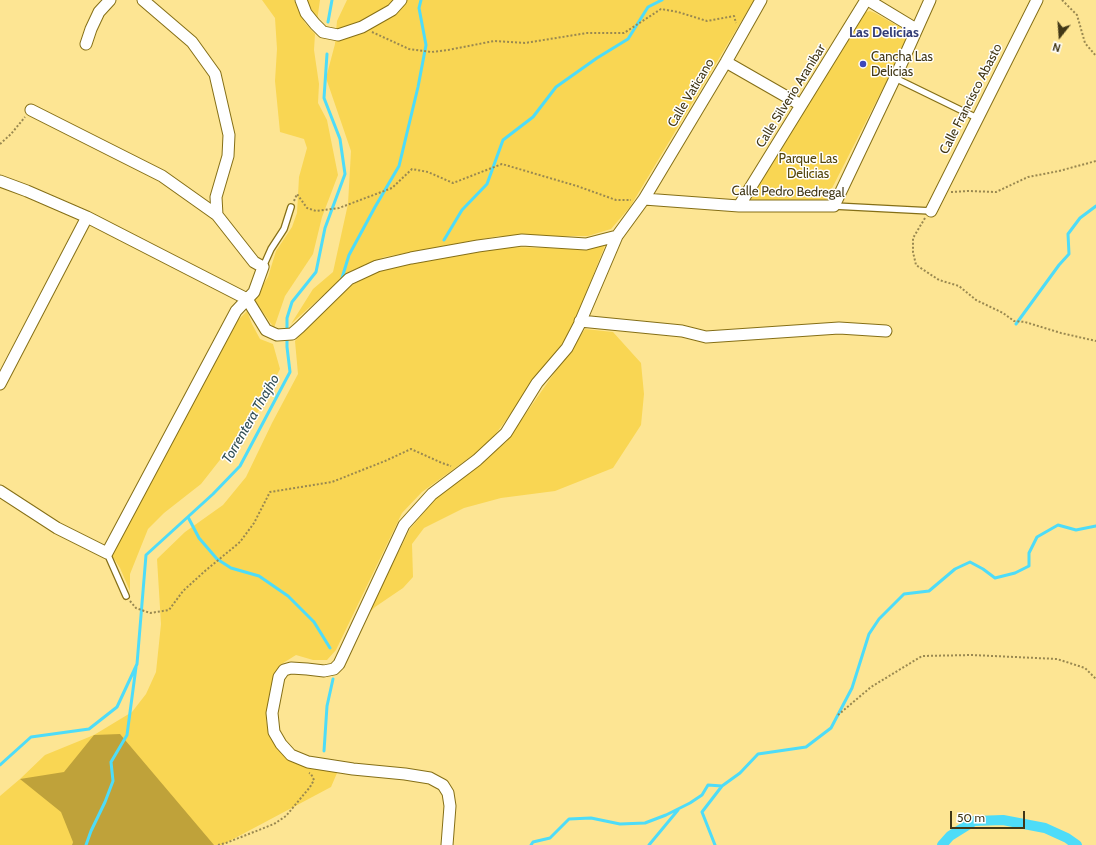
<!DOCTYPE html>
<style>
body{margin:0}
#map{position:relative;width:1096px;height:845px;overflow:hidden;background:#fde593;font-family:Cabin,sans-serif}
canvas{display:block}
.north{position:absolute;left:1040px;top:16px;width:40px;height:40px;-webkit-text-stroke:3px #fff;paint-order:stroke;rotate:197deg;font-size:11px;font-weight:700;line-height:16px;text-align:center;color:#413716}
.north::after{content:'';display:block;margin:auto;width:14px;height:18px;background:#413716;clip-path:polygon(50% 0,100% 100%,50% 72%,0 100%)}
.scale{position:absolute;left:950px;top:811px;width:75px;height:18px;box-sizing:border-box;border:2px solid #413716;border-top:0;padding-left:5px;font-size:12px;line-height:14px;white-space:nowrap;color:#413716;-webkit-text-stroke:3px #fff;paint-order:stroke}
</style>
<div id="map">
<canvas width="1096" height="845"></canvas>
<div class="north">N</div>
<div class="scale">50 m</div>
</div>
<script>
const ctx = document.querySelector('canvas').getContext('2d');
ctx.lineJoin = 'round';
function paint(path, color) {
  ctx.fillStyle = color;
  ctx.fill(path, 'evenodd');
}
function toPath(rows) {
  const path = new Path2D();
  for (const r of rows) {
    path.moveTo(r[0], r[1]);
    for (let i = 2; i < r.length; i += 2) path.lineTo(r[i], r[i + 1]);
  }
  return path;
}
function stroke(path, color, width, dash) {
  ctx.strokeStyle = color;
  ctx.lineWidth = width;
  ctx.lineCap = dash ? 'butt' : 'round';
  ctx.setLineDash(dash || []);
  ctx.stroke(path);
}
function label(font, color, halo, rows, align = 'center') {
  ctx.font = font + ' Cabin,sans-serif';
  ctx.lineWidth = 3;
  ctx.setLineDash([]);
  ctx.textBaseline = 'middle';
  ctx.strokeStyle = halo;
  ctx.fillStyle = color;
  for (const [text, x, y, turn = 0] of rows) {
    ctx.save();
    ctx.translate(x, y);
    ctx.rotate((+turn || 0) * Math.PI / 180);
    ctx.textAlign = isNaN(turn) ? turn : align;
    if (halo) ctx.strokeText(text, 0, 0);
    ctx.fillText(text, 0, 0);
    ctx.restore();
  }
}
const green = toPath([
 [262,0,294,0,305,23,315,34,314,50,319,84,318,103,327,120,338,175,322,217,313,254,285,296,274,328,254,299,268,277,276,251,292,227,297,213,299,177,307,148,304,139,280,132,275,81,277,49,275,18],
 [307,0,320,0,317,21,312,11],
 [347,0,754,0,630,207,611,229,588,236,499,236,384,257,349,272,291,324,313,289,333,272,348,204,351,151,326,78,335,44,337,21],
 [870,11,875,13,903,29,906,32,907,41,826,200,750,200,863,15,866,12],
 [606,243,571,331,543,371,488,444,422,492,402,513,336,650,327,660,313,660,296,655,280,665,272,686,266,721,271,738,286,756,340,766,331,787,222,845,73,842,72,845,0,845,0,796,20,779,45,755,94,735,132,712,146,694,156,672,161,624,157,559,185,532,223,505,246,477,272,423,298,374,295,341,315,319,348,287,383,269,507,247,586,249],
 [247,311,252,324,260,339,273,344,280,369,260,409,201,484,164,513,148,529,130,574,130,591,120,568,111,554,216,357,238,320],
 [585,329,613,332,641,363,644,394,641,425,613,468,555,491,501,498,464,508,424,528,412,544,413,577,403,588,375,607,367,615,410,529,437,497,506,442]
]);
const forest = toPath([
 [120,734,214,845,72,845,73,842,61,812,20,779,64,772,94,735]
]);
const stream = toPath([
 [328,22,332,0],
 [444,240,462,210,487,184,503,140,533,117,556,87,597,58,628,39,648,7,662,0],
 [342,278,349,255,375,207,399,166,418,87,426,45,419,8,421,0],
 [1016,324,1059,265,1069,254,1068,234,1080,218,1096,206],
 [188,517,199,538,217,559,231,568,259,576,288,596,314,622,330,648],
 [324,751,327,706,333,679],
 [0,765,31,737,89,729,117,707,137,664,146,555,213,494,240,466,290,372,287,347,287,318,292,302,316,272,325,228,345,174,340,139,324,98,327,54],
 [86,845,91,831,105,802,113,781,111,762,127,735,136,667],
 [531,845,533,842,550,838,569,819,591,818,620,824,645,823,666,815,690,803,702,795,708,785,722,786],
 [649,845,678,810],
 [715,845,702,812,722,786,740,773,758,754,806,747,831,728,852,688,869,634,879,619,904,594,929,591,955,569,970,562,983,569,995,578,1015,573,1029,566,1029,553,1037,537,1058,525,1076,530,1096,526]
]);
const canal = toPath([
 [942,845,950,836,974,821,1003,820,1045,828,1067,838,1077,845]
]);
const path = toPath([
 [1062,0,1077,15,1085,43,1096,56],
 [372,32,409,49,431,52,448,50,494,41,525,43,587,33,624,33,661,9,678,12,707,21,734,16,736,23],
 [0,144,11,134,25,117],
 [951,192,968,191,996,192,1028,177,1059,171,1096,161],
 [294,201,297,194,307,208,316,211,339,208,392,188,412,169,428,172,453,183,502,164,577,186,616,200,631,200],
 [925,218,913,238,913,252,916,265,939,280,959,286,976,300,1003,313,1014,321,1025,322,1061,333,1096,341],
 [130,601,136,608,150,613,169,610,183,591,205,571,240,542,254,523,270,492,332,482,385,461,411,449,442,463,451,466],
 [838,715,871,687,922,656,972,655,1057,659,1085,668,1096,679],
 [218,845,226,843,274,824,286,816,310,787,314,780,311,774,309,773]
]);
const lane = toPath([
 [895,78,977,118],
 [834,206,931,211],
 [263,267,271,249,284,229,291,207],
 [107,553,126,596]
]);
const street = toPath([
 [301,0,306,13,315,24,323,32,338,35,362,27,392,10,401,0],
 [868,0,916,29],
 [86,44,91,29,99,12,110,0],
 [726,62,801,105],
 [31,110,162,176,217,215],
 [0,181,27,191,87,217,247,299,266,330,277,335,292,334,300,327,349,279,377,266,411,258,478,246,522,240,586,244,617,236],
 [644,199,739,206,834,206,895,78,930,0],
 [739,206,866,0],
 [931,211,1037,0],
 [580,321,682,331,706,337,839,328,886,331],
 [0,384,87,217],
 [0,491,57,528,107,553,236,311,254,292,263,267,254,262,217,215,216,197,228,156,229,135,215,74,192,42,143,0],
 [447,845,450,806,448,793,443,785,430,778,405,774,353,769,308,762,291,755,281,744,274,732,272,713,279,677,284,670,291,668,307,669,324,671,334,669,339,664,404,525,432,494,477,460,506,433,537,383,567,348,579,325,617,236,644,199,726,62,761,0]
]);
const markers = [
 [863,64,4,"#3e47bb"]
];
const poiNames = [
 ["Cancha Las",871,57],
 ["Delicias",871,72]
];
const streetNames = [
 ["Calle Vaticano",691,93,-59],
 ["Calle Silverio Aranibar",791,96,-58],
 ["Calle Francisco Abasto",971,99,-63],
 ["Calle Pedro Bedregal",788,192,1]
];
const parkNames = [
 ["Parque Las",808,159],
 ["Delicias",808,174]
];
const neighbourhoodNames = [
 ["Las Delicias",884,33]
];
const waterNames = [
 ["Torrentera Thajho",251,419,-60]
];
paint(green, '#f9d653');
paint(forest, '#bfa23a');
stroke(stream, '#4edcf8', 3);
stroke(canal, '#4edcf8', 10);
stroke(lane, '#856f17', 8);
stroke(street, '#856f17', 13);
stroke(path, '#998850', 2, [2, 2]);
stroke(lane, '#fff', 5.5);
stroke(street, '#fff', 11);
for (const [x, y, r, color] of markers) {
  const dot = new Path2D();
  dot.arc(x, y, r, 0, 2 * Math.PI);
  ctx.fillStyle = color;
  ctx.fill(dot);
  stroke(dot, '#fff', 1.5);
}
label('13px', '#413716', '#fff', poiNames, 'left');
label('13px', '#413716', '#fff', streetNames);
label('13px', '#53450b', '#fff', parkNames);
label('bold 14px', '#313b75', '#fff', neighbourhoodNames);
label('italic 14px', '#314e55', '#fff', waterNames);
</script>
